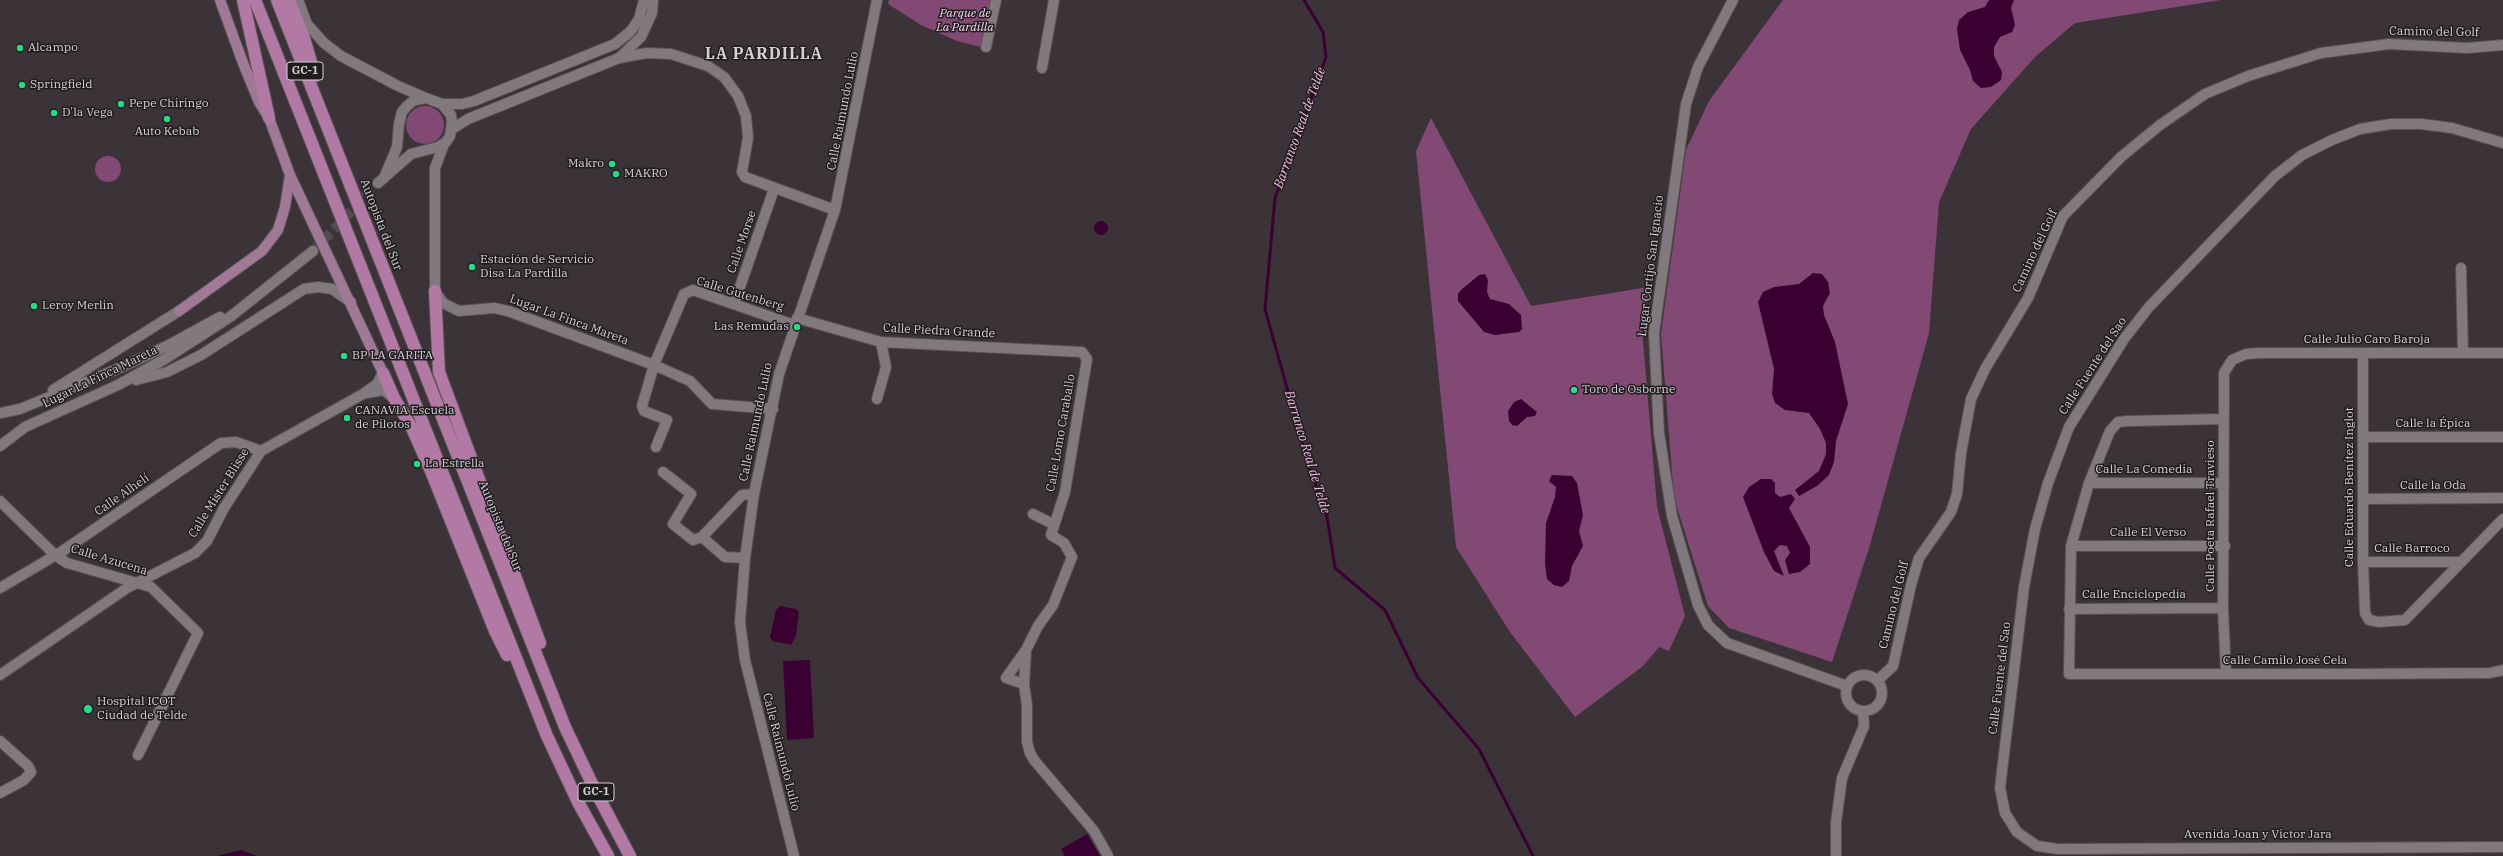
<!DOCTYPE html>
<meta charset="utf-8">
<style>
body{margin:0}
canvas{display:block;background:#3b3338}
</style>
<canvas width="2503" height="856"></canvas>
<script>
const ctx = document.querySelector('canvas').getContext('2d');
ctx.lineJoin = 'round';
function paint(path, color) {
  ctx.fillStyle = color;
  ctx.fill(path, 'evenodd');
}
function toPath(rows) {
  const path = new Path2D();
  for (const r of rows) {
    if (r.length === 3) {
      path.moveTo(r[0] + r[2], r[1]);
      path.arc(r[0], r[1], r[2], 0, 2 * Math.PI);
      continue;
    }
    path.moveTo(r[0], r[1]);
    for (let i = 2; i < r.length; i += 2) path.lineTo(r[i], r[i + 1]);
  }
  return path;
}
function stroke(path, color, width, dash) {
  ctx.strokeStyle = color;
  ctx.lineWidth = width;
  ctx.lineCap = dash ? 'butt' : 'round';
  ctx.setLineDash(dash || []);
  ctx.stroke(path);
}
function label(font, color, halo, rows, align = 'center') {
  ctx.font = font + ' "IBM Plex Serif",serif';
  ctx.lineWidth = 3;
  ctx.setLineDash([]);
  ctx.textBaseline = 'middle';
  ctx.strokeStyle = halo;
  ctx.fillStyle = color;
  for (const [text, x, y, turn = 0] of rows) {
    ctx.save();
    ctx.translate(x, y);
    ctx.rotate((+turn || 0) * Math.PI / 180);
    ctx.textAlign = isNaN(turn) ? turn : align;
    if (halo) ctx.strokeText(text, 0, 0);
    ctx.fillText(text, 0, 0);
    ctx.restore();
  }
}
const green = toPath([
 [889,0,990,0,981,47,957,41,921,25,888,4],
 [1783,0,2221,0,2075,23,2035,57,1971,129,1939,202,1929,333,1870,545,1832,662,1729,628,1708,606,1674,498,1661,334,1686,150,1709,101],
 [425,125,19],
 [1431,118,1531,306,1649,287,1642,329,1657,507,1685,616,1669,651,1659,647,1643,666,1575,717,1510,632,1456,547,1416,151],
 [108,169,13]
]);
const water = toPath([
 [1989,0,2014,0,2011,8,2015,25,2012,32,2000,37,1994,47,1994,56,2002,72,2001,80,1991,87,1981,88,1973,81,1970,70,1960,50,1957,29,1959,20,1968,12,1985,7],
 [1101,228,7],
 [1813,273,1822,274,1828,282,1830,293,1823,306,1824,315,1835,342,1848,404,1836,441,1834,462,1829,475,1817,486,1799,496,1795,490,1819,471,1826,454,1826,443,1820,429,1809,413,1785,410,1775,403,1772,394,1774,369,1758,302,1763,292,1774,287,1799,284],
 [1485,274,1488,280,1487,292,1490,299,1509,304,1521,315,1522,329,1519,332,1495,335,1484,332,1458,301,1458,294,1461,290,1479,275],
 [1521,399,1537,412,1535,416,1527,417,1517,426,1512,425,1509,421,1508,411,1514,402],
 [1552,475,1572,476,1577,483,1583,515,1579,531,1583,546,1572,566,1569,581,1562,587,1554,585,1547,579,1545,564,1546,523,1555,497,1556,487,1549,481],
 [1761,479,1771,479,1775,483,1775,493,1780,497,1791,494,1795,499,1789,508,1810,547,1810,564,1800,572,1789,574,1785,560,1790,553,1787,546,1780,545,1774,551,1784,576,1774,571,1764,552,1743,497,1749,487],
 [780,606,796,609,799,612,796,636,791,645,773,641,770,637,776,610],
 [810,660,814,738,787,740,783,661],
 [1087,834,1100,856,1065,856,1061,849],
 [241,850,257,856,217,856]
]);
const stream = toPath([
 [1304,0,1323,32,1326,57,1275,198,1265,309,1310,471,1326,510,1335,568,1385,610,1418,678,1479,749,1533,856]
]);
const minorTunnel = toPath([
 [313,251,378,183]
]);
const minor = toPath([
 [298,0,307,24,324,43,341,56,398,86,426,98],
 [1733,0,1698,67,1686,104,1654,333,1659,433,1672,516,1698,605,1708,625,1727,643,1847,686],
 [986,47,996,0],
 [619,58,641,37,652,13,653,0],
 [1042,68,1054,0],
 [442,104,462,104,474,101,615,44,631,31,639,19,644,0],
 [452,129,468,119,619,58,647,53,671,54,708,66,724,77,738,96,746,116,748,138,742,172,745,177,835,210],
 [2503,143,2452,128,2421,124,2391,124,2360,129,2332,140,2302,155,2275,176,2149,307,2124,339,2069,427,2048,483,2035,529,2024,587,2000,788,2005,813,2017,832,2037,846,2058,849,2503,847],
 [444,144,435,168,435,291,443,303,459,311,494,308,508,311,654,365,690,381,712,404,773,409],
 [378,183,411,154,438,147,446,142,450,136,452,122,451,115,442,104,426,98,413,101,407,106,402,112,399,124,397,147,384,178],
 [2461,268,2463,353],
 [734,304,774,189],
 [797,318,881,342,1082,352,1087,359,1065,492,1051,535,1064,543,1072,557,1053,605,1038,626,1026,650,1024,684,1027,706,1027,742,1030,753,1034,760,1094,831,1108,856],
 [2363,353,2363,562,2365,613,2369,620,2379,622,2405,620,2503,519],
 [136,380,167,372,201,355,304,289,318,287,332,289,351,302],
 [53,390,179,311],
 [367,393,383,390,394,398],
 [877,399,886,367,881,342],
 [0,413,20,409,122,367,169,345,220,317],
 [2224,419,2128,421,2118,422,2110,431,2089,483,2071,546,2069,674,2346,674,2490,673,2503,670],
 [2364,437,2503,437],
 [0,446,25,427,118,385,165,359,230,317,313,251],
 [656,447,667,420,644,411,642,406,654,365,684,294,693,290,794,325],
 [663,472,691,494,673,524,693,540,702,537,742,495,754,494],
 [2089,483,2224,483],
 [2363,499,2503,498],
 [0,501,55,555,67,563,151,587,198,633,138,755],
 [1033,514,1053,524],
 [702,537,725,557,745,558],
 [2071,546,2225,546],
 [2363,562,2461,562],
 [0,588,61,552,221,443,236,442,261,451],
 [2069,609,2223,608],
 [2226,674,2223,608,2224,396,2224,373,2232,360,2246,354,2259,353,2503,353],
 [1864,693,18],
 [0,675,127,588,195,553,207,541,224,508,261,451,363,394,377,384,383,373],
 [1877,681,1893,666,1911,585,1919,558,1951,512,1957,494,1961,453,1971,399,1985,369,2028,298,2063,216,2121,157,2160,125,2205,94,2248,76,2321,53,2389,44,2467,48,2503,45],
 [1024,684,1006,678,1026,650],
 [0,741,28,766,31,772,24,780,0,793],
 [794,856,745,660,740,622,745,558,754,494,779,374,835,210,877,0],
 [1836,856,1836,822,1842,778,1864,726,1863,711]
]);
const major = toPath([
 [220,0,243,63,259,102,269,118,290,175,383,373],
 [179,311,262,251,278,230,285,207,290,175]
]);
const highway = toPath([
 [243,0,269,118],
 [255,0,547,736,578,802,608,856],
 [277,0,565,727,596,792,630,856],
 [289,0,304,38,315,76],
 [435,291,439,372,540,643],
 [383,373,394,398,412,428,431,471,495,631,507,655]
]);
const markers = [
 [20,48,4,"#2ad885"],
 [22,85,4,"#2ad885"],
 [121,104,4,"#2ad885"],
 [54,113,4,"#2ad885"],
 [167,119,4,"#2ad885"],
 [612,164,4,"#2ad885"],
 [616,174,4,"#2ad885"],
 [472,267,4,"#2ad885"],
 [34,306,4,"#2ad885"],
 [797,327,4,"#2ad885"],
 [344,356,4,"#2ad885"],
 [1574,390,4,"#2ad885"],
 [347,418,4,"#2ad885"],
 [417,464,4,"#2ad885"],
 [88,709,5,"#2ad885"]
];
const shields = [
 [305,71,36],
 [596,792,36]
];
const shieldNames = [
 ["GC-1",305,71],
 ["GC-1",596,792]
];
const parkNames = [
 ["Parque de",965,14],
 ["La Pardilla",965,28]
];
const streetNames = [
 ["Camino del Golf",2434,32,1],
 ["Calle Raimundo Lulio",843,111,-79],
 ["Autopista del Sur",381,225,69],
 ["Calle Morse",742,242,-71],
 ["Camino del Golf",2035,251,-65],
 ["Lugar Cortijo San Ignacio",1651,266,-83],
 ["Calle Gutenberg",740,294,17],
 ["Lugar La Finca Mareta",569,320,20],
 ["Calle Piedra Grande",939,331,3],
 ["Calle Julio Caro Baroja",2367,340],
 ["Calle Fuente del Sao",2093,366,-57],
 ["Lugar La Finca Mareta",100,377,-26],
 ["Calle Raimundo Lulio",756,422,-78],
 ["Calle la Épica",2433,424],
 ["Calle Lomo Caraballo",1061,433,-80],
 ["Calle La Comedia",2144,470],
 ["Calle la Oda",2433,486],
 ["Calle Eduardo Benítez Inglot",2350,487,-90],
 ["Calle Mister Blisse",219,493,-58],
 ["Calle Alhelí",122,495,-35],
 ["Calle Poeta Rafael Travieso",2211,516,-90],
 ["Autopista del Sur",500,526,68],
 ["Calle El Verso",2148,533],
 ["Calle Barroco",2412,549],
 ["Calle Azucena",109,560,17],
 ["Calle Enciclopedia",2134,595],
 ["Camino del Golf",1894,605,-76],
 ["Calle Camilo José Cela",2285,661],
 ["Calle Fuente del Sao",2000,678,-83],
 ["Calle Raimundo Lulio",781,752,76],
 ["Avenida Joan y Victor Jara",2258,835]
];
const poiNames = [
 ["Alcampo",28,48],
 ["Springfield",30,85],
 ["Pepe Chiringo",129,104],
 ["D'la Vega",62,113],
 ["Auto Kebab",167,132,"center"],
 ["Makro",604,164,"right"],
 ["MAKRO",624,174],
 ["Estación de Servicio",480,260],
 ["Disa La Pardilla",480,274],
 ["Leroy Merlin",42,306],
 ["Las Remudas",789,327,"right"],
 ["BP LA GARITA",352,356],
 ["Toro de Osborne",1582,390],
 ["CANAVIA Escuela",355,411],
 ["de Pilotos",355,425],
 ["La Estrella",425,464],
 ["Hospital ICOT",97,702],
 ["Ciudad de Telde",97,716]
];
const waterNames = [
 ["Barranco Real de Telde",1300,128,-70],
 ["Barranco Real de Telde",1307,452,73]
];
const districtNames = [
 ["LA PARDILLA",764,54]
];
paint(green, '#824975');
paint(water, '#3b0032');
stroke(stream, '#3b0032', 3);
stroke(minorTunnel, '#524b4f', 10, [10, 5]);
stroke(minor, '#585156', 12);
stroke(major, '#585156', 12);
stroke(highway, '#585156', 14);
stroke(minor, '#82797f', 10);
stroke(major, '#9f7996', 10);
stroke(highway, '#b379a5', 12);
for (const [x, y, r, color] of markers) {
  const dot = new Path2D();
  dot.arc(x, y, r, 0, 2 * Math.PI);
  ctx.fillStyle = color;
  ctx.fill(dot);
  stroke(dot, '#1f1c1e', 1.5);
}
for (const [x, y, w] of shields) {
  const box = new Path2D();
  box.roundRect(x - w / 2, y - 9, w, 18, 3);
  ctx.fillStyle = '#1f1c1e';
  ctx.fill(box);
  stroke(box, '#d5d0d4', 1);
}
label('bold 11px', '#d5d0d4', null, shieldNames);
label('italic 12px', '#fbd5f0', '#1f1c1e', parkNames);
label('12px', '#d5d0d4', '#1f1c1e', streetNames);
label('12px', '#d5d0d4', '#1f1c1e', poiNames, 'left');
label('italic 13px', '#f5bde6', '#1f1c1e', waterNames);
ctx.letterSpacing = '1px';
label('bold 16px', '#d5d0d4', '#1f1c1e', districtNames);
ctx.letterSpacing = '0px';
</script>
